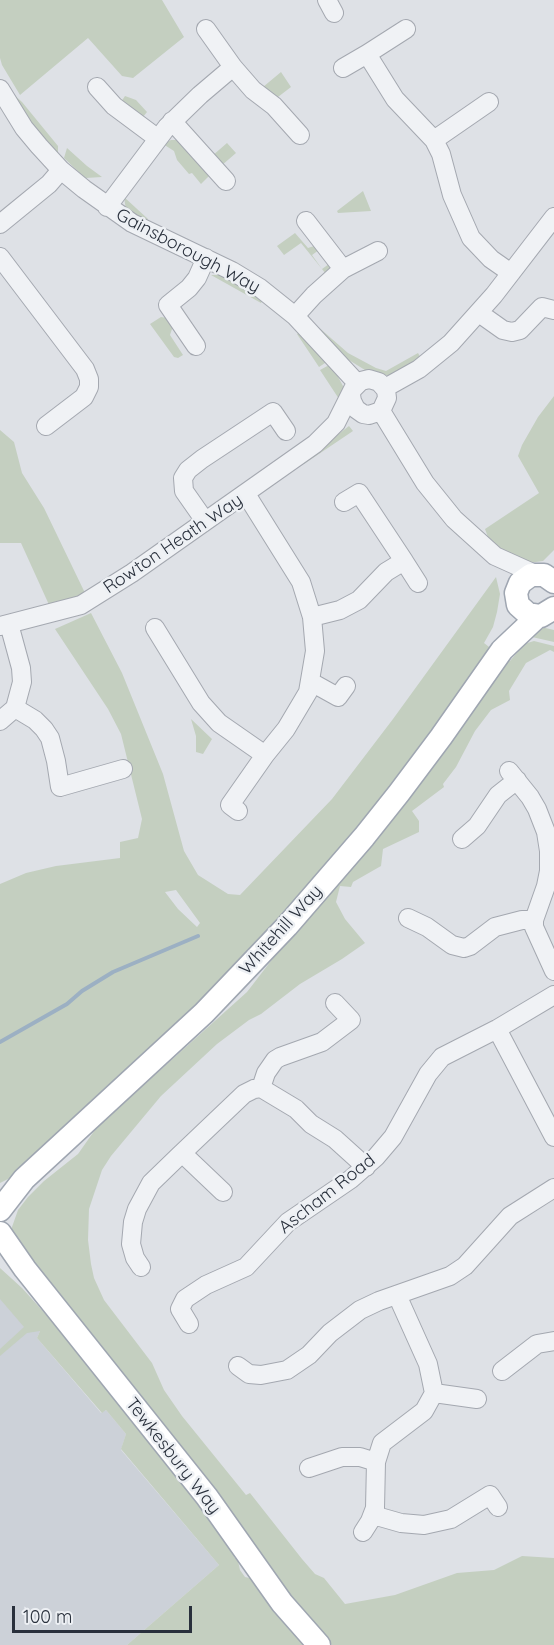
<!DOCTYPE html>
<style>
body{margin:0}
#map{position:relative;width:554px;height:1645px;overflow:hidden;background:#dee1e6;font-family:Quicksand,sans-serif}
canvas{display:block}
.scale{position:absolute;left:12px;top:1606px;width:180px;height:27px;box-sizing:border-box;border:3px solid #29303c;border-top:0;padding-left:8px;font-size:18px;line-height:21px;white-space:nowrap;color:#29303c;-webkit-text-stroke:4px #edf0f4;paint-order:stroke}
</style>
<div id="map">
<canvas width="554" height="1645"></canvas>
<div class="scale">100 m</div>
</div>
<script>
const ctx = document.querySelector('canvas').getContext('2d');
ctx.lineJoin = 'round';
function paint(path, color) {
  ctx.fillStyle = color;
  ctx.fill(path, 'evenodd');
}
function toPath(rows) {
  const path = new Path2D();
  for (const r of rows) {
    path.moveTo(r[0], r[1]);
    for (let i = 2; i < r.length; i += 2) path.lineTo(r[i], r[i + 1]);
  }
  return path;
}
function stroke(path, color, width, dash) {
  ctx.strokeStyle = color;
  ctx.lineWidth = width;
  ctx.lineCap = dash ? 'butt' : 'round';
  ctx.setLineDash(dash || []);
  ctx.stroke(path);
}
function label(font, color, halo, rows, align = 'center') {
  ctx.font = font + ' Quicksand,sans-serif';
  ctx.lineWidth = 5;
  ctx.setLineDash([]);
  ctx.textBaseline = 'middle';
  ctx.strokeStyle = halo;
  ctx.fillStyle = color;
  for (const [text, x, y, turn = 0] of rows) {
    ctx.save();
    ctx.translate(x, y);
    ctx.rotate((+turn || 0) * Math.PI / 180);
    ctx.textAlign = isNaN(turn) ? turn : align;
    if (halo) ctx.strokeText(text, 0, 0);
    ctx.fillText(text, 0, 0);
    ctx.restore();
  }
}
const built = toPath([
 [0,1277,40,1331,37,1338,101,1413,106,1410,126,1434,121,1450,219,1565,127,1645,0,1645]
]);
const green = toPath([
 [0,0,162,0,184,37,133,78,122,76,88,38,20,95,2,65,0,58],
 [281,72,291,87,278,97,263,87],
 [11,92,22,102,58,146,58,155,43,141],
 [125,96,136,100,147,112,143,117,121,102],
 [171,140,179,140,208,174,209,176,201,184,192,173,189,174,177,160,174,151,163,144],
 [227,143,236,153,221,166,212,156],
 [67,148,87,166,102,177,86,178,84,177,64,158],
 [363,191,371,211,338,213,337,211],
 [124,197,148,219,146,224,126,210],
 [295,233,308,248,314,246,319,250,312,255,322,269,329,264,331,268,326,274,301,243,284,255,277,246],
 [211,275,223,275,263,299,261,303],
 [161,317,167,318,173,326,170,335,183,355,178,358,174,357,150,324],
 [316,325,348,353,376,368,386,371,418,353,422,360,392,375,384,375,365,370,344,357,314,327],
 [301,331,328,361,319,367,297,334],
 [331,364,343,386,344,391,339,399,320,370],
 [554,396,554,550,543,561,529,563,509,556,489,540,485,529,539,493,518,456,522,445,538,417],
 [349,426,353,431,304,464,302,462],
 [0,430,14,442,22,473,44,508,85,593,50,607,21,543,0,543],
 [496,577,500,594,497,612,493,627,484,643,493,650,431,742,226,988,12,1177,0,1183,0,884,26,873,56,866,120,858,120,842,138,838,142,819,121,734,108,709,55,629,91,613,122,673,163,774,184,851,198,875,228,894,240,895,332,799,393,719],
 [176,890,200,923,197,927,178,909,165,892],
 [541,627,554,630,554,642,532,637],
 [534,641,554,646,554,652,550,650,526,663,509,691,510,700,491,710,475,731,456,767,443,784,444,787,412,811,419,821,419,832,383,849,381,866,353,882,351,887,340,886,336,902,345,919,365,943,342,959,300,984,261,1014,249,1020,217,1044,161,1096,111,1156,102,1170,89,1209,88,1240,91,1264,94,1278,104,1300,152,1363,164,1390,182,1416,246,1495,250,1493,302,1559,315,1574,324,1578,345,1604,395,1595,457,1573,494,1570,522,1556,554,1558,554,1645,332,1645,303,1617,76,1314,23,1251,12,1233,12,1227,18,1210,28,1197,44,1181,78,1154,97,1127,247,992,504,659,510,661,524,644],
 [191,719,212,739,203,754,196,752,196,736],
 [0,1268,22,1288,68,1339,237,1552,234,1557,238,1561,240,1570,245,1577,254,1579,272,1609,279,1609,308,1645,127,1645,219,1565,121,1449,126,1434,106,1410,102,1413,37,1338,40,1331,27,1333,0,1356,0,1349,24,1327,0,1299]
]);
const stream = toPath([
 [0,1042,67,1004,82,991,113,972,198,936]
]);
const minor = toPath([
 [327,0,334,13],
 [406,29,367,54,395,99,434,140],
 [233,67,253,90,274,106,300,135],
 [343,68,367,54],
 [97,87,114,106,157,138],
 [0,89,24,128,39,146,61,170,84,189,132,223,232,271,260,288,295,316,357,383],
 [489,102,434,140,441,154,452,195,471,238,491,259,511,273],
 [172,121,226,181],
 [107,207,167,127,200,95,233,67,206,29],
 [306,221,343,269],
 [0,224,49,184,61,170],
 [0,257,85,369,89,379,89,387,84,397,46,426],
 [479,313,503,330,512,332,520,330,542,307,554,310],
 [295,316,314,295,343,269,378,251],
 [196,346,168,305,189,288,197,278,206,258],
 [385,388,419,369,451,343,494,295,554,217],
 [381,411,425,483,454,519,495,556,535,574],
 [205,521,184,491,183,478,188,470,202,459,273,412,286,431],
 [404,561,418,583],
 [312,617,340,610,359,600,386,572,404,561,359,493,344,502],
 [0,626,81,605,132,573,315,444,336,423,353,389,361,381,369,379,379,382,386,390,387,398,381,411,369,415,363,414,356,409,352,401,351,395],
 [155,628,201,703,219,723,265,755],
 [311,682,338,697,346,686],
 [15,708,35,720,44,729,50,738,56,761,60,787,123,769],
 [0,721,15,708,22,682,21,668,9,624],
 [509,771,530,797,537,809,546,832,549,851,549,871,546,886,534,920,534,927,554,971],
 [238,811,230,805,265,755,286,729,308,692,315,651,312,617,301,582,246,494],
 [462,839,477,826,498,795,517,780],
 [408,918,427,927,452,945,464,948,470,946,495,927,522,920,534,920],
 [335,1003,351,1020,322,1042,280,1057,275,1060,266,1073,261,1088,296,1109,311,1124,335,1139,366,1167],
 [497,1029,554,1137],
 [223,1192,182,1153,244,1094,254,1089,261,1088],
 [141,1267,135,1258,131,1244,133,1222,137,1209,151,1183,182,1153],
 [189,1324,180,1309,185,1299,206,1285,246,1267,288,1222,351,1179,376,1157,393,1137,428,1074,442,1057,497,1029,554,995],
 [238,1366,249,1374,261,1375,287,1370,309,1355,330,1333,360,1310,379,1301,450,1276,465,1266,510,1216,554,1188],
 [502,1371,537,1344,554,1341],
 [434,1393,477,1399],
 [309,1468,342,1457,360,1457,376,1462],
 [373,1515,401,1523,424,1525,451,1519,490,1495,498,1507],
 [363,1532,370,1521,375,1508,376,1462,382,1443,424,1411,434,1393,428,1364,397,1295]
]);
const major = toPath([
 [554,582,544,575,531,575,520,583,516,593,518,605,528,614,541,616,554,608],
 [0,1210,24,1179,204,1013,287,926,364,837,399,793,441,737,502,650,538,616],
 [0,1233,25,1269,207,1497,282,1603,319,1645]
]);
const streetNames = [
 ["Gainsborough Way",188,251,28],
 ["Rowton Heath Way",173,544,-34],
 ["Whitehill Way",281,930,-48],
 ["Ascham Road",327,1194,-38],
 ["Tewkesbury Way",173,1456,52]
];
paint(built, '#ccd1d8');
paint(green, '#c4cfc0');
stroke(stream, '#9cb0c3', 4);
stroke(minor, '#a4a8b0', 20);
stroke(major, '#9fa6b1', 25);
stroke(minor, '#f0f2f5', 18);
stroke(major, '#fff', 22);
label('18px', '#29303c', '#edf0f4', streetNames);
</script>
